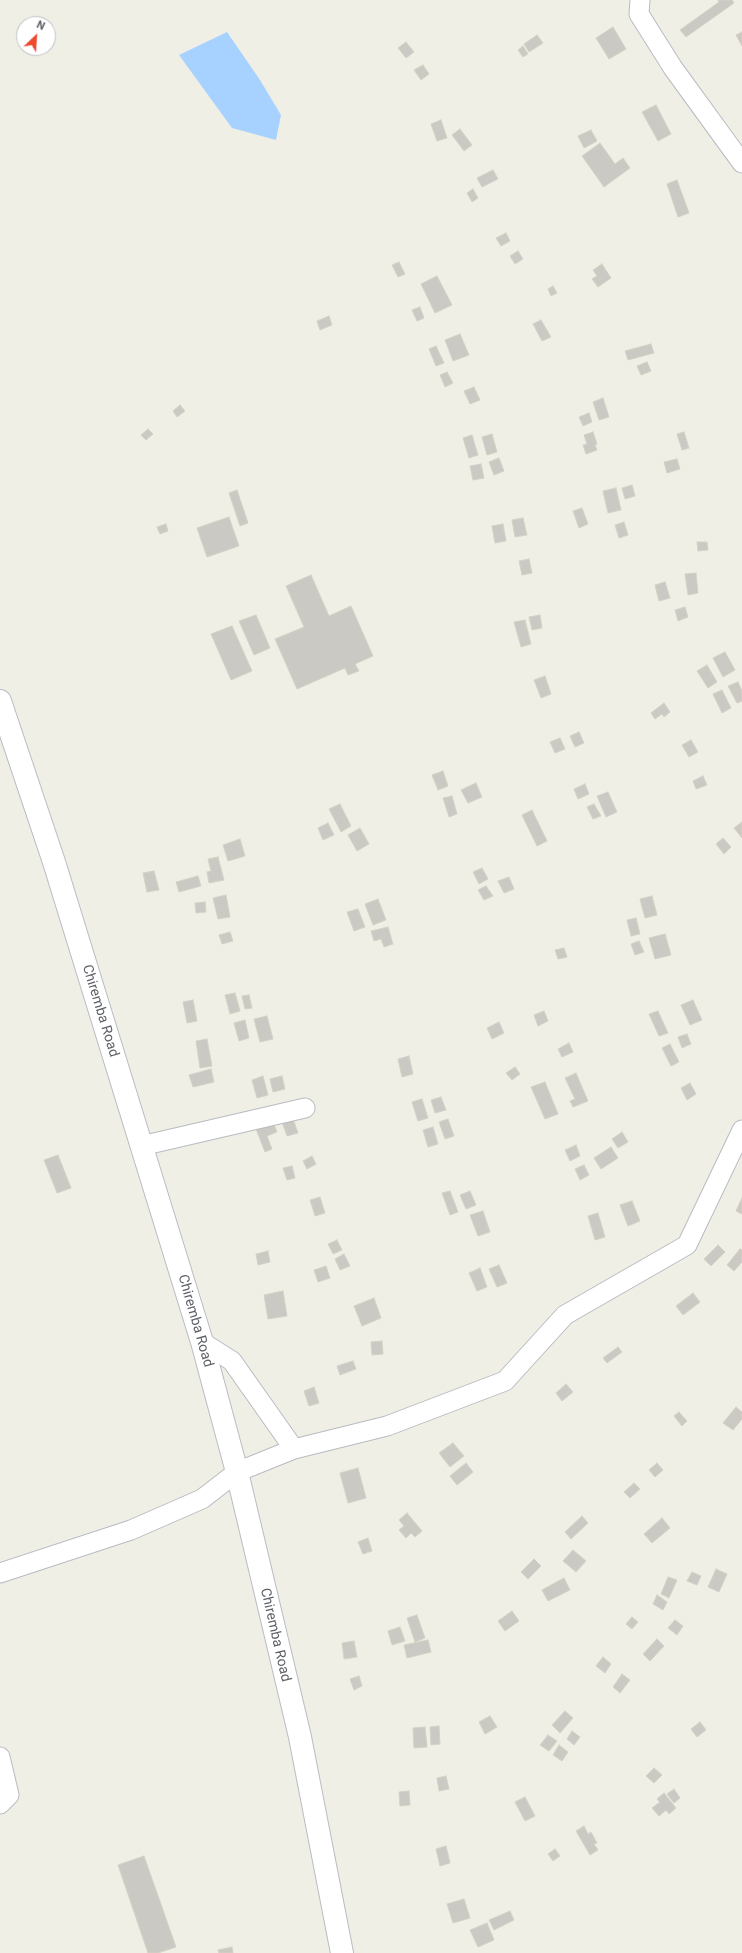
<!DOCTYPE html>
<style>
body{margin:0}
#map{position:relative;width:742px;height:1953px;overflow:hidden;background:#f0efe6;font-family:Roboto,sans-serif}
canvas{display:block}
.north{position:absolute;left:16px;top:16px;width:40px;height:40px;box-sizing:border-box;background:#fff;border:1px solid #bec0c2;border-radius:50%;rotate:25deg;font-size:11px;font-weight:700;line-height:16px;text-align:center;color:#5d6167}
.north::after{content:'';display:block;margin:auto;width:14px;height:18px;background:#ee4b2e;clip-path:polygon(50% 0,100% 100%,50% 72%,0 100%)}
</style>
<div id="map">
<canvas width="742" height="1953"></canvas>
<div class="north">N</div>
</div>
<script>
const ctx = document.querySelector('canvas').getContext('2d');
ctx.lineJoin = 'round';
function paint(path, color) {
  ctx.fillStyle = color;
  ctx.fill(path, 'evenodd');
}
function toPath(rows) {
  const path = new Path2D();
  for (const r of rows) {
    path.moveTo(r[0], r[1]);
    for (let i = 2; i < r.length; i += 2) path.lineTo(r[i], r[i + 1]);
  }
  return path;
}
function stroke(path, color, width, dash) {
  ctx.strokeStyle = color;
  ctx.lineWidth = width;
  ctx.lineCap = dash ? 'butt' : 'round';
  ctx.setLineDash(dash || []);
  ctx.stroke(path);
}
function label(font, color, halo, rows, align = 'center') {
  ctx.font = font + ' Roboto,sans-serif';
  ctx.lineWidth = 3;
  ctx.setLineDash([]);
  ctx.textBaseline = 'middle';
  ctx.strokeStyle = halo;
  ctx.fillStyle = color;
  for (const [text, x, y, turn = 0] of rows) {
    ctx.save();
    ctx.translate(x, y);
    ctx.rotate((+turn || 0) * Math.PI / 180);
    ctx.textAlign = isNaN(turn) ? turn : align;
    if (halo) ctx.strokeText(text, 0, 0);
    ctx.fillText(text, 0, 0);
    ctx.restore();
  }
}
const water = toPath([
 [227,32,260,80,281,115,276,140,232,128,179,55]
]);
const building = toPath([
 [718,0,732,0,734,3,686,37,680,30,719,2,718,0],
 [613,27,626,49,609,59,596,38,613,27],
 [742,32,742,46,736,35,742,32],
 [537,35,543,43,529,52,524,44,537,35],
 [406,42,414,52,406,58,398,48,406,42],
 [523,46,528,54,523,57,518,50,523,46],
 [423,65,429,74,421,80,414,70,423,65],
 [656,105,671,134,658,141,642,112,656,105],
 [441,120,447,138,437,141,431,124,441,120],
 [460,129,472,145,464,151,452,135,460,129],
 [591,130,597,141,584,148,578,136,591,130],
 [600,143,615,164,623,158,630,168,604,187,582,156,600,143],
 [493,170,498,179,482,187,477,178,493,170],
 [677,180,689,213,678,217,667,184,677,180],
 [473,189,478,198,472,202,467,193,473,189],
 [506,233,510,241,501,246,496,238,506,233],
 [518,251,523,259,515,264,510,256,518,251],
 [399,262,405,274,398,277,392,265,399,262],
 [602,264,611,278,598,287,592,279,597,276,593,270,602,264],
 [437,276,452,305,435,313,421,284,437,276],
 [553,286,557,293,551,296,548,289,553,286],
 [420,307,424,318,417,321,412,310,420,307],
 [329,316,332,325,320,330,317,321,329,316],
 [541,320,551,337,542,341,533,324,541,320],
 [460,334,469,355,453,361,445,340,460,334],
 [651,344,654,353,628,360,625,351,651,344],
 [436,346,444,363,436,366,429,349,436,346],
 [647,362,651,371,641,375,637,366,647,362],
 [447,372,453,383,445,387,440,375,447,372],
 [474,387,480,400,470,404,464,391,474,387],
 [603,398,609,417,599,420,593,402,603,398],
 [180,405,185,411,177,417,173,411,180,405],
 [589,413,592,422,583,426,579,417,589,413],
 [148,429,153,434,146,440,141,435,148,429],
 [593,432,597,444,595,445,597,450,586,454,583,445,587,444,584,435,593,432],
 [684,432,689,448,682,450,677,434,684,432],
 [492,434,497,452,487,455,482,437,492,434],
 [472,435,478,455,469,458,463,438,472,435],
 [499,458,504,471,494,475,489,462,499,458],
 [677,459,680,469,667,473,664,462,677,459],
 [481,464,484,478,473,480,470,466,481,464],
 [632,485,635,496,625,499,622,488,632,485],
 [616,488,621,510,608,513,603,491,616,488],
 [237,490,248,523,240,526,229,493,237,490],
 [582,508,588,524,579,528,573,511,582,508],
 [229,517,239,546,207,557,197,528,229,517],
 [523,518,527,535,515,537,512,520,523,518],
 [624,522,628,535,619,538,615,525,624,522],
 [166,524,168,531,160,534,157,527,166,524],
 [503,524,506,541,495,543,492,526,503,524],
 [697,542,707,542,708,550,698,551,697,542],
 [529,559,532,573,522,575,519,561,529,559],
 [696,573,698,593,688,595,685,574,696,573],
 [311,575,329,616,351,606,373,656,355,664,359,671,348,675,345,668,297,689,275,639,304,627,286,586,311,575],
 [665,582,670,598,659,601,655,585,665,582],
 [685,607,688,617,678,621,675,610,685,607],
 [256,615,270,648,254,655,239,621,256,615],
 [540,615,542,628,532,630,529,617,540,615],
 [525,620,531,644,521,647,514,622,525,620],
 [232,626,252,671,231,680,211,634,232,626],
 [725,652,735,670,723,677,713,658,725,652],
 [707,665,717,682,708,688,697,671,707,665],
 [545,676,551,694,541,698,534,680,545,676],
 [738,682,742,691,742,701,737,703,728,686,738,682],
 [722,690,731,708,722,713,713,694,722,690],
 [664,703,670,712,664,717,662,714,655,719,651,713,664,703],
 [579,732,584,743,575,747,570,736,579,732],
 [560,738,565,749,555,753,550,742,560,738],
 [691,740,698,752,689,757,682,745,691,740],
 [443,771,448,786,438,790,432,775,443,771],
 [703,776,707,785,696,789,693,781,703,776],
 [476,783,482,797,468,803,461,790,476,783],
 [585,784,589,794,578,799,574,789,585,784],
 [608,792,617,812,606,817,597,796,608,792],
 [452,796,457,814,449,817,443,798,452,796],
 [340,804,351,826,341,832,329,809,340,804],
 [594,804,601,816,593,819,587,807,594,804],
 [532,810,547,841,537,846,522,815,532,810],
 [742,822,742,838,734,828,742,822],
 [328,823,334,835,323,840,318,828,328,823],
 [360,828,369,844,357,851,348,835,360,828],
 [723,838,731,847,724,854,716,844,723,838],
 [240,839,245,856,228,861,223,845,240,839],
 [218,857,224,880,209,883,207,872,211,871,208,859,218,857],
 [482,868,488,879,479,884,473,872,482,868],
 [154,871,159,890,147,892,143,873,154,871],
 [198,876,201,886,179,892,176,882,198,876],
 [509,877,514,889,504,893,498,881,509,877],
 [486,886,493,896,484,900,478,890,486,886],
 [226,895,230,917,218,919,213,898,226,895],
 [652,896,657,915,645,918,640,899,652,896],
 [378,899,386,920,373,925,365,904,378,899],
 [205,902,206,912,196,913,195,903,205,902],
 [358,909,365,927,354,931,347,912,358,909],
 [636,918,640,934,631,936,627,920,636,918],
 [388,927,393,944,384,947,381,939,374,941,371,931,388,927],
 [230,932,233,941,222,944,219,935,230,932],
 [665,934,671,955,655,959,649,938,665,934],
 [639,941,644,952,635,955,631,944,639,941],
 [564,948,567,957,558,959,555,950,564,948],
 [235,993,240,1011,230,1014,225,995,235,993],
 [249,995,252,1008,245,1009,242,996,249,995],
 [193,1000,197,1021,187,1023,183,1002,193,1000],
 [693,1000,702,1020,690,1025,681,1005,693,1000],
 [544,1011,548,1021,538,1026,534,1015,544,1011],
 [658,1011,668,1033,659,1036,649,1014,658,1011],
 [267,1016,273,1039,260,1042,254,1019,267,1016],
 [245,1020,249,1038,239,1041,234,1023,245,1020],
 [499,1022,504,1033,492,1039,487,1028,499,1022],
 [687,1034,691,1044,682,1048,678,1037,687,1034],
 [207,1039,212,1066,200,1068,196,1041,207,1039],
 [569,1043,573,1052,562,1057,558,1049,569,1043],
 [670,1044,679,1062,671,1066,662,1048,670,1044],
 [409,1056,413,1074,402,1077,398,1059,409,1056],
 [515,1067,520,1074,512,1080,506,1073,515,1067],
 [211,1069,214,1082,193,1087,189,1075,211,1069],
 [576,1073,588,1101,573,1107,570,1101,575,1099,565,1078,576,1073],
 [263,1076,268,1095,257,1098,252,1080,263,1076],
 [282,1076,285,1089,273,1092,270,1079,282,1076],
 [545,1082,558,1114,545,1119,531,1087,545,1082],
 [690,1083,696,1094,687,1100,681,1088,690,1083],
 [441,1097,446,1110,435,1113,431,1100,441,1097],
 [422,1099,428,1118,418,1121,412,1102,422,1099],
 [292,1116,298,1133,287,1136,281,1119,292,1116],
 [448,1119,454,1136,445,1139,439,1122,448,1119],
 [273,1122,277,1132,267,1136,272,1149,265,1152,256,1129,273,1122],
 [433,1127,438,1144,428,1147,423,1130,433,1127],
 [622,1132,628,1142,618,1148,612,1139,622,1132],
 [576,1145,580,1156,570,1161,565,1150,576,1145],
 [611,1147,618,1158,601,1169,594,1158,611,1147],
 [58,1155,71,1188,57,1193,44,1160,58,1155],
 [312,1156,316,1164,307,1169,303,1161,312,1156],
 [584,1165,589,1175,580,1180,575,1169,584,1165],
 [292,1166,295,1178,287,1180,283,1168,292,1166],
 [450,1191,458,1212,450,1215,442,1193,450,1191],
 [470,1191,476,1205,466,1209,460,1195,470,1191],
 [320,1197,325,1213,315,1216,310,1200,320,1197],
 [742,1198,742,1214,736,1211,742,1198],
 [632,1201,640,1221,628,1226,620,1205,632,1201],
 [483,1211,490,1232,478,1236,470,1215,483,1211],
 [598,1213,605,1237,595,1240,588,1216,598,1213],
 [337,1240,342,1250,333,1254,328,1244,337,1240],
 [718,1245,725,1252,711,1266,704,1259,718,1245],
 [740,1249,742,1250,742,1262,734,1271,727,1265,740,1249],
 [268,1251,270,1262,258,1265,256,1254,268,1251],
 [344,1254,350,1266,340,1270,335,1259,344,1254],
 [499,1265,507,1283,497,1287,489,1269,499,1265],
 [326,1266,330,1278,318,1282,314,1270,326,1266],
 [480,1268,487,1287,477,1291,469,1273,480,1268],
 [283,1291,287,1316,268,1319,264,1295,283,1291],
 [693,1293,700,1302,683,1315,676,1306,693,1293],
 [374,1298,381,1318,362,1326,354,1306,374,1298],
 [382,1341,383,1354,372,1355,371,1342,382,1341],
 [618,1347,622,1352,607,1363,603,1358,618,1347],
 [353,1361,356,1369,340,1375,337,1366,353,1361],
 [566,1384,573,1392,562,1401,556,1393,566,1384],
 [314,1387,319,1403,309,1406,304,1391,314,1387],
 [736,1407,742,1412,742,1419,733,1430,723,1423,736,1407],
 [679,1412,687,1421,682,1426,674,1416,679,1412],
 [453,1443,464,1456,450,1467,439,1453,453,1443],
 [466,1463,473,1472,457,1485,450,1476,466,1463],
 [657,1463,663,1470,655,1477,649,1470,657,1463],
 [358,1468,366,1498,348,1503,340,1473,358,1468],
 [634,1483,640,1489,630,1498,624,1492,634,1483],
 [407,1513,422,1531,415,1537,411,1533,406,1538,399,1530,404,1526,399,1520,407,1513],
 [582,1516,588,1523,571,1539,565,1532,582,1516],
 [662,1518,670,1528,652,1543,644,1534,662,1518],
 [368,1538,372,1551,363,1554,358,1542,368,1538],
 [573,1550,586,1561,576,1572,563,1561,573,1550],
 [534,1559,541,1566,528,1579,521,1572,534,1559],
 [716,1569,727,1574,719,1592,708,1587,716,1569],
 [692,1572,701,1576,697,1585,687,1581,692,1572],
 [668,1577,677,1580,669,1598,661,1594,668,1577],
 [564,1578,570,1590,548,1601,542,1590,564,1578],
 [657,1595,667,1602,663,1610,653,1604,657,1595],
 [512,1611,519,1621,505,1631,498,1621,512,1611],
 [417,1615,425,1638,415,1642,407,1618,417,1615],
 [632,1617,638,1622,632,1629,626,1624,632,1617],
 [675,1620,683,1626,677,1635,668,1628,675,1620],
 [400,1627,405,1641,392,1645,388,1631,400,1627],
 [657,1639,664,1646,650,1661,643,1654,657,1639],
 [428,1640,431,1652,407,1658,404,1645,428,1640],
 [354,1641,357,1657,344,1659,342,1643,354,1641],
 [603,1657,611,1664,605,1673,596,1666,603,1657],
 [622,1674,630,1680,620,1693,613,1687,622,1674],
 [359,1676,362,1686,354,1690,350,1679,359,1676],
 [565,1711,573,1718,560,1733,552,1725,565,1711],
 [490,1716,497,1727,485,1734,479,1722,490,1716],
 [700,1722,706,1730,697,1737,691,1729,700,1722],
 [439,1726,440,1744,431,1745,430,1727,439,1726],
 [425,1727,427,1747,414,1748,413,1728,425,1727],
 [572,1731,580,1737,574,1745,567,1739,572,1731],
 [548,1735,557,1741,549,1751,540,1745,548,1735],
 [559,1745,568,1752,562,1761,553,1755,559,1745],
 [654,1768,662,1775,654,1783,646,1776,654,1768],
 [446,1776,449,1789,439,1791,437,1778,446,1776],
 [674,1789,680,1798,674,1803,667,1794,674,1789],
 [409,1791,410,1805,400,1806,399,1792,409,1791],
 [664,1793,676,1808,669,1814,666,1810,659,1816,652,1808,660,1802,657,1799,664,1793],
 [525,1797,535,1816,525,1821,515,1802,525,1797],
 [584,1826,588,1834,591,1832,597,1843,594,1844,598,1850,590,1855,576,1831,584,1826],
 [446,1846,450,1863,440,1866,436,1849,446,1846],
 [555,1849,560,1856,553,1861,548,1854,555,1849],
 [144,1856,176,1947,158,1953,148,1953,118,1865,144,1856],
 [464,1899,470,1918,453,1923,447,1904,464,1899],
 [510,1911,514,1920,494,1930,489,1920,510,1911],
 [487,1923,494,1940,478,1947,470,1930,487,1923],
 [232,1947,233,1953,219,1953,218,1950,232,1947]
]);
const street = toPath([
 [640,0,639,14,673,68,742,163],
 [141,1146,305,1108],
 [202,1342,232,1361,294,1449,387,1426,505,1381,565,1315,687,1245,742,1130],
 [0,1573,131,1530,202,1499,237,1472,294,1449],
 [0,1757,9,1795,0,1804]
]);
const secondary = toPath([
 [0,701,54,862,202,1342,237,1472,300,1737,342,1953]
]);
const streetNames = [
 ["Chiremba Road",100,1011,73],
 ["Chiremba Road",195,1321,74],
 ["Chiremba Road",275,1635,77]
];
paint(water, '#a7d2ff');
paint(building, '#cbc9c3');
stroke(building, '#d5d1c4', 1);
stroke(street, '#b8bbc0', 21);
stroke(secondary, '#b9bcc2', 24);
stroke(street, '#fff', 19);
stroke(secondary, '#fff', 22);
label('14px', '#5d6167', '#fff', streetNames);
</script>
